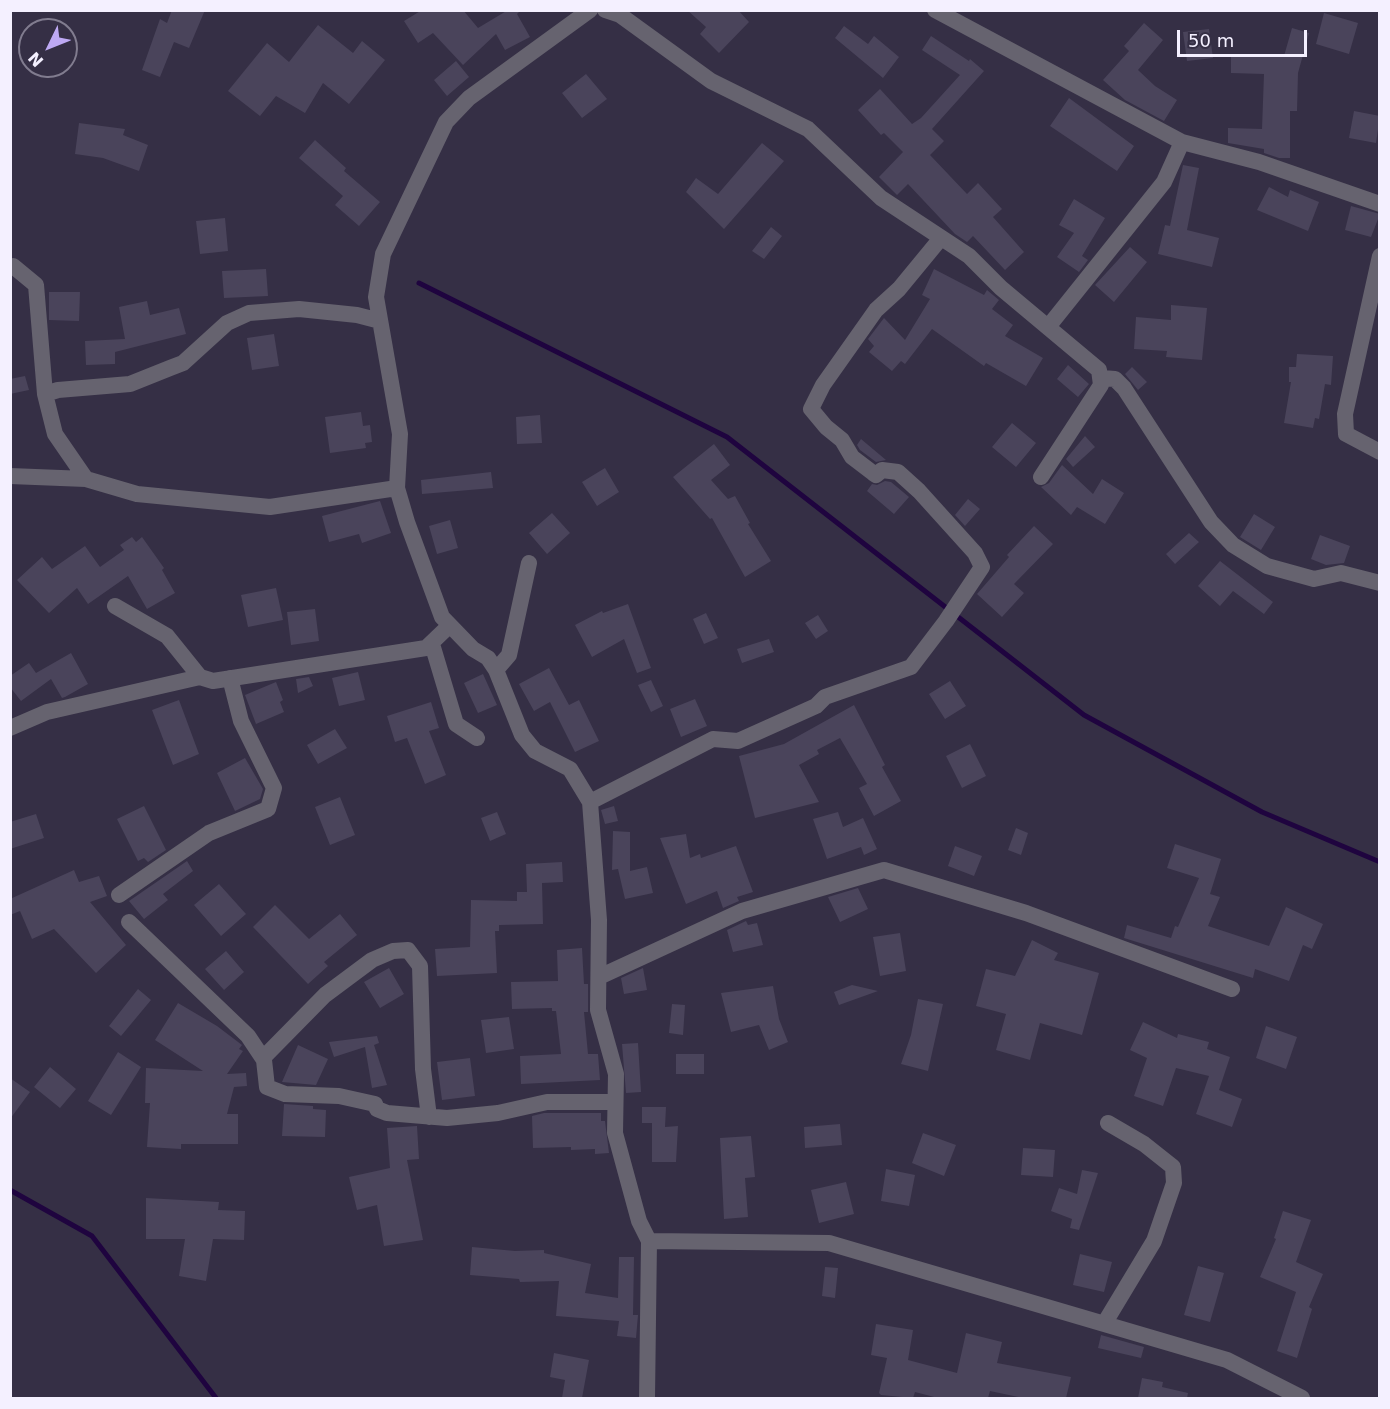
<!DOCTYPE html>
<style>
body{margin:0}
#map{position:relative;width:1390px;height:1409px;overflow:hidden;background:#352f45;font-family:"DejaVu Sans",sans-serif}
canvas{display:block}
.frame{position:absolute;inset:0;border:12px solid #f4f0ff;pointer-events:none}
.north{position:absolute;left:18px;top:18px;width:60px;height:60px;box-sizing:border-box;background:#352f45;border:2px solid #817c8f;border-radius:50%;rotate:227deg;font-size:16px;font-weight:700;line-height:24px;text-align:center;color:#f4f0ff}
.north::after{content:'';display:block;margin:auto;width:21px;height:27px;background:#bea9f4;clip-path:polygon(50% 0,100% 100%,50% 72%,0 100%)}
.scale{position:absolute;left:1177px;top:30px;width:130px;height:27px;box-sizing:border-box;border:3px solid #f4f0ff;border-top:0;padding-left:8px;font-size:18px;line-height:21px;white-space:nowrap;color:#f4f0ff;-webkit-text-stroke:4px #352f45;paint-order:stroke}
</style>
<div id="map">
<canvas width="1390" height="1409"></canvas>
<div class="frame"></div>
<div class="north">N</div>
<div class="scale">50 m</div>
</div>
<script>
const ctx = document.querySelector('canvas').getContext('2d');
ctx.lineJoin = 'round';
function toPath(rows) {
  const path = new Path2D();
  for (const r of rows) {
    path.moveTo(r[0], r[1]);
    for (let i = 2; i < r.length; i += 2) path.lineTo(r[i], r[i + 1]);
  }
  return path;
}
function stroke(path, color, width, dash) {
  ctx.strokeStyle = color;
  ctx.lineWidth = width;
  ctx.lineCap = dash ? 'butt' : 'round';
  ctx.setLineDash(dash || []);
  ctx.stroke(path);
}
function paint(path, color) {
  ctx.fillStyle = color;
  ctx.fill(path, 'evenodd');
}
const stream = toPath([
 [419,283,727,437,1084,715,1262,812,1380,862],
 [10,1190,92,1236,216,1398]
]);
const building = toPath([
 [172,10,205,10,189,48,174,42,160,77,142,70,160,19,167,23],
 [422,10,463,10,478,28,508,10,521,10,517,14,530,37,505,50,496,34,463,65,433,33,418,43,404,21],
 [687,10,738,10,749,22,719,53,700,34,706,27],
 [1324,13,1358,23,1349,54,1316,44],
 [1144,23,1163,40,1138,70,1155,86,1177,100,1164,121,1125,100,1103,80,1129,51,1124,46],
 [318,25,353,53,362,41,385,60,349,104,323,83,305,113,276,96,260,116,228,91,267,43,289,62],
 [844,26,868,44,874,36,899,57,883,78,835,38],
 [1292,28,1309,33,1298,73,1297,111,1290,111,1290,158,1279,158,1264,153,1264,149,1228,143,1228,128,1262,129,1264,74,1231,73,1231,55,1284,56],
 [1209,29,1213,58,1187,61,1183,32],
 [931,36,969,61,970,59,984,71,932,129,944,141,930,155,967,194,978,183,1002,209,993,217,1024,252,1005,270,973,236,967,242,955,234,908,184,897,195,879,177,903,152,884,133,881,135,858,110,880,89,912,124,921,118,960,75,922,50],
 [456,61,469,77,447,96,434,80],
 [586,74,607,99,582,118,562,93],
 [1069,98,1134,146,1117,171,1050,126],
 [1354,111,1380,116,1376,143,1349,138],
 [79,123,125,129,123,135,148,145,139,171,103,158,75,154],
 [315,140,346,168,344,171,380,202,359,226,335,205,343,196,299,158],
 [762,143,784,161,724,229,686,192,696,178,718,194],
 [1183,165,1199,168,1187,230,1219,238,1212,267,1158,254,1165,225,1170,226],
 [1269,187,1288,197,1290,190,1319,202,1308,231,1257,210],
 [1074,199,1105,218,1082,256,1088,260,1079,272,1057,257,1074,233,1059,225],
 [1351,206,1380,214,1371,237,1345,230],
 [225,218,228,251,200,254,196,221],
 [771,227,782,236,764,259,752,251],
 [1130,247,1147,262,1114,302,1095,285],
 [266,269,268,296,224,298,222,271],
 [934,269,984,295,987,290,999,300,992,309,1013,325,1005,336,1043,358,1026,386,986,363,984,366,932,329,905,364,901,361,892,371,869,352,874,346,868,339,884,318,905,340,930,299,922,295],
 [49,292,80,292,79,321,49,320],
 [147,301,150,315,179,308,186,334,115,352,115,364,86,365,85,341,125,339,119,307],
 [1171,305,1207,308,1202,360,1166,357,1167,351,1134,349,1136,317,1171,320],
 [274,334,279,366,252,370,247,338],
 [1297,354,1333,356,1331,385,1325,384,1319,419,1315,418,1313,428,1284,423,1291,382,1289,382,1289,367,1296,367],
 [1068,365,1089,384,1078,397,1057,379],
 [1132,367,1147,382,1138,390,1125,374],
 [25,376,29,390,10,394,10,379],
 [361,412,363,426,370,425,372,442,365,443,366,448,330,453,325,417],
 [540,415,542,443,517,444,516,417],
 [1012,423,1036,443,1016,467,992,447],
 [1085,436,1095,447,1073,467,1066,459],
 [861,439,886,460,876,462,860,450,857,445],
 [714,444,730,465,711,480,728,499,735,496,750,523,748,524,771,561,745,577,712,518,710,519,673,477],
 [1062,465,1093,494,1102,479,1124,493,1105,524,1077,507,1071,515,1041,487,1049,483],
 [605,468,619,492,597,506,582,482],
 [491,472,493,488,422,494,421,480],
 [885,481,891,482,909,497,894,514,867,491,872,484,877,485],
 [968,499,980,509,965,526,955,515],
 [380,501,391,533,362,543,359,534,329,542,322,516],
 [552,513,570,533,547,554,529,533],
 [1254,514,1275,527,1261,550,1240,537],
 [450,520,458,548,437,554,429,526],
 [1034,526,1053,544,1014,584,1024,593,1002,617,977,594,1009,557,1007,555],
 [1189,533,1199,542,1175,564,1166,554],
 [1320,535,1350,546,1344,563,1326,565,1311,559],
 [132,537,136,542,142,537,164,568,162,570,175,593,147,609,128,576,88,604,77,588,49,613,17,580,42,557,52,569,85,546,100,567,124,550,120,545],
 [1220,561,1273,602,1264,614,1233,591,1220,606,1198,586],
 [276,588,283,620,248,627,241,595],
 [628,604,651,668,637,673,624,639,592,657,575,625,602,611,603,613],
 [315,609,319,641,291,645,287,612],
 [706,613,718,638,704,644,693,619],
 [818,615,828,631,816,639,805,623],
 [769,639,774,652,742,663,737,649],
 [71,653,88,684,65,697,62,698,51,679,21,701,10,687,10,676,29,663,36,673],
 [549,668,569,705,579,700,599,741,575,752,550,702,534,711,519,684],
 [358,672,365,700,339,706,332,678],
 [483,674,497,705,478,713,464,683],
 [309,677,313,686,298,693,296,679],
 [651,680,663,706,651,712,638,685],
 [950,681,966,706,945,719,929,694],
 [276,682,283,700,280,702,284,712,256,724,245,695],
 [695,699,707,726,681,737,670,709],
 [179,700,199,754,173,765,152,710],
 [431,702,439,728,429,731,446,775,425,784,407,738,395,742,387,716],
 [854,705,885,765,882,767,901,801,874,816,859,788,867,784,840,738,817,750,819,754,799,765,819,802,755,818,739,756,784,744],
 [335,729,347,748,318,764,307,745],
 [970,744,986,776,962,788,946,756],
 [245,758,263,789,260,799,235,811,217,773],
 [340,797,355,835,330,845,315,807],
 [144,806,166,850,148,862,144,858,138,861,117,819],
 [614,806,618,821,605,824,601,810],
 [497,812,506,834,490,841,481,818],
 [838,812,843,827,863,818,877,849,864,855,861,847,827,859,813,819],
 [36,814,44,838,10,849,10,822],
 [1016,828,1028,833,1021,855,1008,850],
 [613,831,630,832,630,871,647,867,653,893,625,899,618,869,612,870],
 [686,834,690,858,700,854,701,858,736,846,753,892,737,897,739,901,723,908,717,891,686,904,660,838],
 [1175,844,1221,859,1210,894,1220,897,1208,926,1269,946,1286,907,1323,924,1312,949,1303,945,1289,981,1255,969,1253,978,1124,938,1127,925,1171,938,1175,926,1178,927,1199,878,1167,868],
 [955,846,982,856,974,876,948,866],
 [187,861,193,871,163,894,168,900,144,919,129,901],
 [562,862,563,882,542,883,543,924,499,925,499,931,495,931,497,973,437,976,435,949,470,947,471,900,517,901,517,892,527,892,526,864],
 [74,870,79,882,99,876,107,896,90,902,126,945,96,973,54,929,32,939,20,911,10,915,10,899],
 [219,884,246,914,221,936,194,905],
 [858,888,868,909,840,922,828,897],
 [275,905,309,939,340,914,357,935,324,962,328,966,308,984,253,927],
 [746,921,748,925,757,923,763,945,733,952,727,930],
 [900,933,906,971,880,976,873,937],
 [1032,940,1058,953,1054,960,1099,973,1082,1035,1040,1023,1030,1060,996,1050,1006,1014,976,1006,986,969,1015,976],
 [582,948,584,984,588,984,588,1012,584,1012,588,1054,598,1054,600,1080,521,1084,520,1056,561,1054,556,1011,552,1011,552,1008,512,1009,511,982,558,981,557,950],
 [226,951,244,972,224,990,205,969],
 [389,968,404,994,380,1008,364,982],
 [643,968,647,990,624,994,621,978],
 [852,985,878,991,839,1005,834,992],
 [773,986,779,1019,788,1042,769,1050,759,1025,731,1032,721,993],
 [138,989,151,1000,121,1036,109,1026],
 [918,999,943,1004,928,1071,901,1064,911,1035],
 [178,1003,217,1026,242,1045,239,1049,243,1051,227,1074,246,1073,247,1086,234,1087,227,1114,238,1114,238,1144,181,1144,181,1149,147,1147,150,1103,145,1103,146,1068,203,1071,155,1040],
 [672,1004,685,1005,683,1035,669,1033],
 [509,1017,514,1049,486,1053,481,1020],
 [1143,1022,1177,1038,1178,1034,1209,1042,1207,1049,1230,1057,1219,1090,1242,1099,1232,1127,1196,1114,1209,1076,1176,1068,1163,1106,1134,1096,1147,1058,1130,1050],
 [1266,1026,1297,1037,1286,1069,1256,1058],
 [377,1036,379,1043,374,1045,387,1085,372,1088,365,1047,334,1057,329,1042],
 [638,1043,641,1092,626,1093,622,1044],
 [298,1045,328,1059,316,1085,282,1082],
 [118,1052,141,1067,111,1115,88,1101],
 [676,1054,704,1054,704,1074,676,1074],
 [470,1058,475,1096,442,1100,437,1062],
 [50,1067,76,1089,60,1108,34,1087],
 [10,1078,30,1092,10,1119],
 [284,1104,313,1106,313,1109,326,1110,325,1137,282,1136],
 [642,1107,666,1107,665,1127,678,1126,676,1162,652,1162,652,1123,642,1123],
 [544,1113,601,1113,601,1121,605,1121,609,1153,595,1154,595,1149,571,1150,571,1147,533,1148,532,1116],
 [840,1124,842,1145,805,1148,804,1127],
 [417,1126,419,1159,407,1160,423,1240,384,1246,377,1205,357,1210,349,1177,390,1168,387,1128],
 [923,1133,956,1145,944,1176,912,1163],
 [751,1136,755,1177,745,1178,748,1217,724,1219,720,1138],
 [1023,1148,1055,1150,1053,1177,1021,1175],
 [886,1169,915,1175,909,1206,881,1201],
 [1082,1170,1098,1173,1079,1230,1070,1228,1072,1219,1051,1211,1059,1188,1077,1194],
 [846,1182,854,1214,819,1223,811,1190],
 [146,1198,219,1202,218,1210,245,1211,244,1240,213,1239,206,1281,179,1276,185,1239,146,1239],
 [1283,1211,1311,1220,1296,1262,1323,1274,1309,1307,1312,1309,1297,1358,1277,1351,1296,1292,1260,1277,1276,1239,1274,1238],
 [472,1247,515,1251,544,1250,544,1253,591,1264,585,1293,618,1298,619,1257,634,1257,633,1315,638,1315,636,1338,617,1336,619,1321,556,1316,559,1281,520,1282,519,1279,470,1275],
 [1080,1254,1112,1262,1104,1292,1073,1285],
 [1198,1266,1224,1273,1210,1322,1184,1315],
 [825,1267,838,1268,835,1298,822,1296],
 [876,1324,913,1330,908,1360,957,1373,966,1333,1002,1342,997,1363,1071,1377,1066,1398,1023,1398,990,1391,988,1398,938,1398,915,1392,913,1398,881,1395,879,1393,887,1358,871,1355],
 [1101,1335,1144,1347,1141,1358,1098,1348],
 [554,1353,589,1360,582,1398,562,1398,565,1380,550,1377],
 [1142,1378,1163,1382,1162,1387,1188,1393,1187,1398,1138,1398]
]);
const minor = toPath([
 [590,10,469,98,446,122,383,254,376,297,400,434,397,488,407,522,442,617,473,649,488,658,496,670,522,735,535,751,570,769,590,802,599,920,598,1010,616,1074,615,1133,639,1221,649,1241,647,1398],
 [605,10,620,15,711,81,808,129,881,198,969,256,1001,288,1099,370,1101,385,1041,477],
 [935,10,1182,142,1259,162,1380,204],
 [1380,256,1345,414,1346,434,1380,452],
 [10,267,13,266,36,285,45,394],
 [1048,327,1164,182,1182,142],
 [1102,378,1115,379,1124,388,1211,522,1233,545,1267,566,1314,579,1341,573,1380,583],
 [10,476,86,479,55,434,45,394,58,390,130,384,170,368,183,363,227,323,249,313,299,309,357,315,380,321],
 [86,479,137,494,270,507,397,488],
 [115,606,167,636,200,677,213,681,426,648,449,626],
 [432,644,456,724,477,738],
 [496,670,509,655,529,563],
 [10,728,47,712,200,677],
 [590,802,713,739,738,741,816,706,825,697,911,667,946,621,982,567,975,553,919,491,898,472,882,470,876,475,873,473,852,457,842,440,826,427,811,409,823,385,876,310,899,289,941,238],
 [119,895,209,833,268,809,274,788,241,721,230,678],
 [129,922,248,1036,264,1060,267,1087,285,1094,339,1096,375,1104,377,1109,387,1113,447,1118,498,1113,547,1102,615,1102],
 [599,977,742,911,884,870,1026,913,1232,989],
 [263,1058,325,995,372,960,393,951,408,950,420,966,423,1069,429,1117],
 [649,1241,829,1243,1227,1360,1302,1398],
 [1104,1324,1154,1241,1174,1183,1173,1167,1144,1144,1108,1123]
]);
stroke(stream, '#1f043f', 5);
paint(building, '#4a445b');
stroke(minor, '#66636f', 16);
</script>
